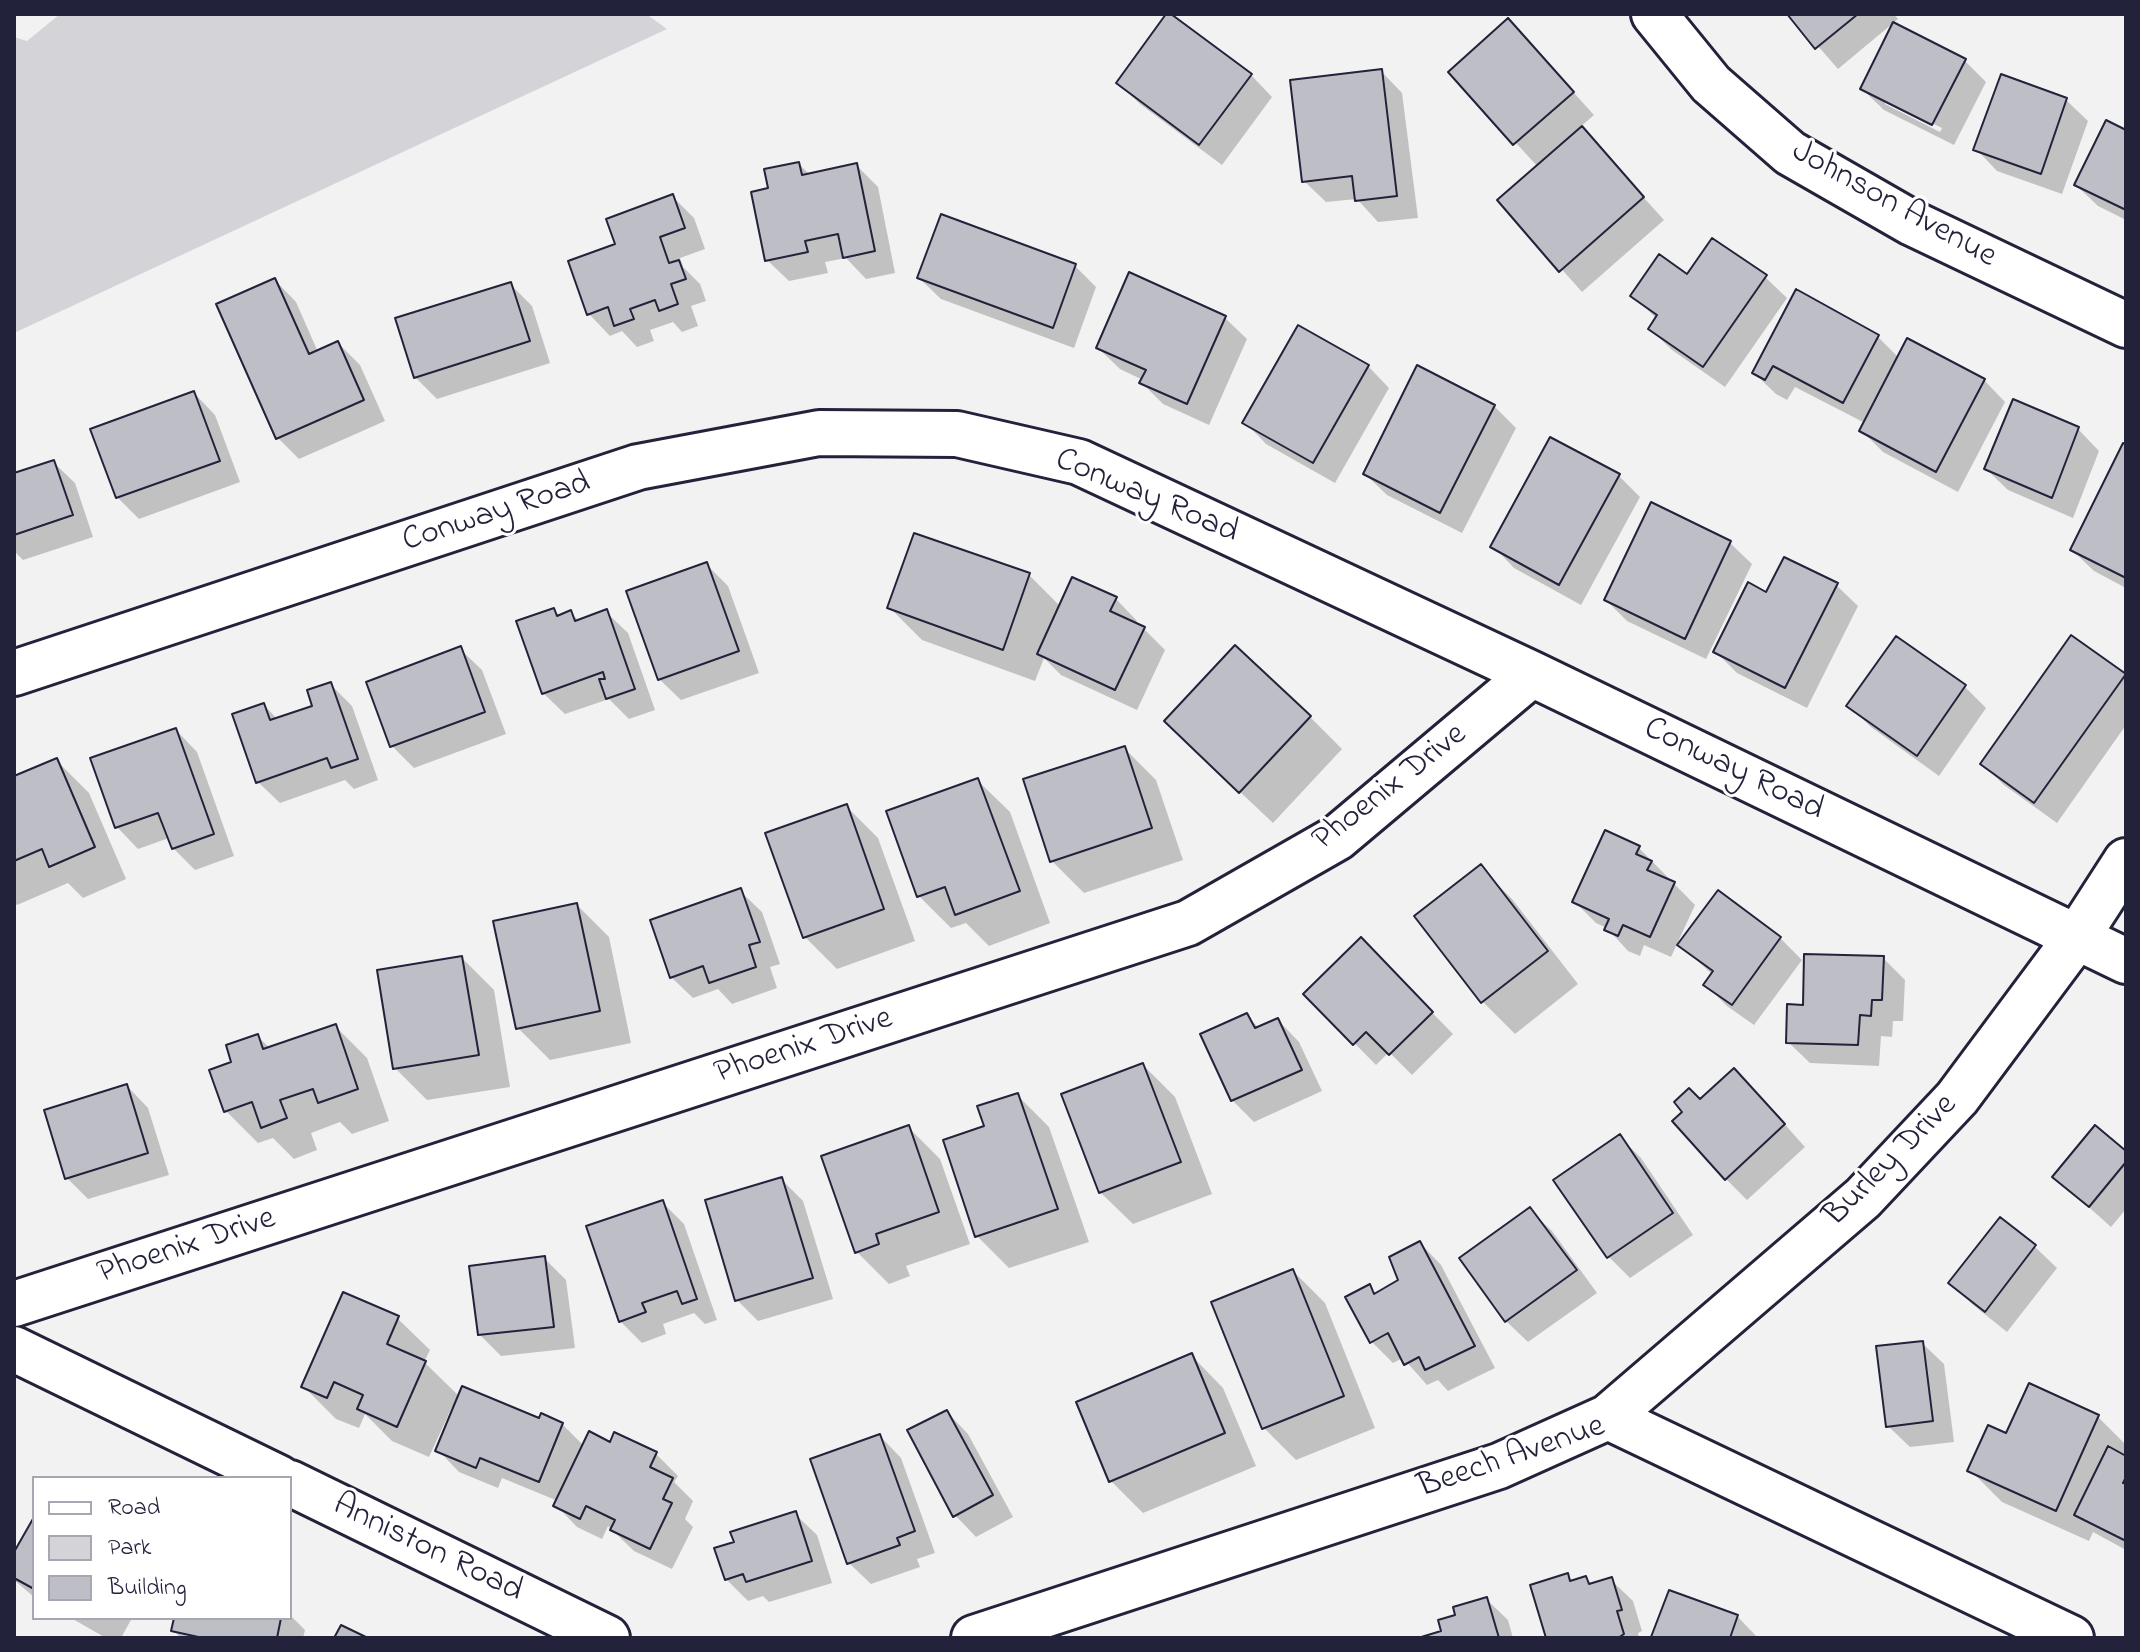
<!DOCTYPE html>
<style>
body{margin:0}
#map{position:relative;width:2140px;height:1652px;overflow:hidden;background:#f2f2f3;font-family:"Indie Flower",sans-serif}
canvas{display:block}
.frame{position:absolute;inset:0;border:16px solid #22223b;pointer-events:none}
.legend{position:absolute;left:32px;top:1476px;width:260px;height:144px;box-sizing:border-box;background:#fff;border:2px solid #a7a7b1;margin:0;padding:10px 14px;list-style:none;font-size:24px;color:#22223b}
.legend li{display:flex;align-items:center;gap:16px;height:40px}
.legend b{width:40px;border:2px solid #a7a7b1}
</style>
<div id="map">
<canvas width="2140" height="1652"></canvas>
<div class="frame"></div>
<ul class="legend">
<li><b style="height:10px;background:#fff"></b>Road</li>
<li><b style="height:22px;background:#d3d3d8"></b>Park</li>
<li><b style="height:22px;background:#bebec6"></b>Building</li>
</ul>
</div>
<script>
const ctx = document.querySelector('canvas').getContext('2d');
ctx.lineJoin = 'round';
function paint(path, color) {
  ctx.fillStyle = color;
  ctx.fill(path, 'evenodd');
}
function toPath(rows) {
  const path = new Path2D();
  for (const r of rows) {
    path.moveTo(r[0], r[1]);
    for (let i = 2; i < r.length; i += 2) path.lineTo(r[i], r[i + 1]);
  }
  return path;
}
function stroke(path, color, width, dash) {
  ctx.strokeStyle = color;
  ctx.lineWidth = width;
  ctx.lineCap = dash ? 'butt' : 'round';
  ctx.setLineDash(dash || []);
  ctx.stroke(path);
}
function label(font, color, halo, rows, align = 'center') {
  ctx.font = font + ' "Indie Flower",sans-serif';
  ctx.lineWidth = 6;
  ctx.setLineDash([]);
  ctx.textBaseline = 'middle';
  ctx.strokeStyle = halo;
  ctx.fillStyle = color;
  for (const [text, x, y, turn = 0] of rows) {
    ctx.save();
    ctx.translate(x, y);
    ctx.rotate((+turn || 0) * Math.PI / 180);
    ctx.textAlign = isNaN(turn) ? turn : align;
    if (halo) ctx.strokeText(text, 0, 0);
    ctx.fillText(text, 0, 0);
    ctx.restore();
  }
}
const green = toPath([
 [60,14,646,14,667,29,14,333,14,37,27,41]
]);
const shadow = toPath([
 [1790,14,1894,14,1898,19,1838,69],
 [1529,43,1594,115,1580,127,1664,220,1582,292,1500,200,1538,167,1451,72],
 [1964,60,1986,82,1954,145,1884,110,1862,89],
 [1885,100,1942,128,1940,132,1885,104],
 [1381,71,1402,93,1418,218,1378,222,1357,199,1326,202,1304,181],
 [1251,75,1272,97,1222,165,1140,104,1118,83],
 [2066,100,2088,121,2062,194,1997,171,1976,149],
 [2126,133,2126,220,2098,206,2076,185],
 [799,164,810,175,856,165,878,187,895,273,866,279,846,258,825,262,828,273,789,281,767,260],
 [673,197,694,218,705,249,680,258,683,267,700,284,706,301,691,306,698,326,682,332,673,322,650,330,654,341,637,347,622,331,610,336,589,314,617,245],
 [1075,266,1096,287,1074,348,941,299,919,278],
 [1688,276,1765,277,1787,298,1725,387,1672,350,1650,329,1657,319,1632,295],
 [275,280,296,302,318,352,338,343,360,365,385,421,299,459,278,438],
 [510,284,532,306,550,363,437,399,415,377],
 [1797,292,1878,337,1899,358,1984,380,2005,402,1958,492,1883,452,1861,430,1865,423,1795,387,1787,400,1776,394,1754,373],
 [1225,318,1247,339,1209,425,1163,404,1142,383,1143,380,1120,369,1098,348],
 [1368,366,1389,388,1335,483,1266,444,1245,422],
 [194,393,215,415,240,482,139,519,117,497],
 [1494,406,1516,428,1462,533,1387,495,1365,474],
 [2078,429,2099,451,2073,518,2008,490,1986,469],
 [2126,447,2126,588,2094,571,2072,550],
 [53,462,75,483,93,537,23,560,14,551,14,475],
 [1619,476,1640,497,1581,605,1514,568,1493,546],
 [1730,543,1752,564,1706,659,1627,621,1606,600],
 [707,565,728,586,759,673,681,700,659,679],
 [1029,575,1061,607,1116,599,1137,621,1135,624,1143,628,1165,650,1137,710,1061,675,1044,658,1035,681,922,640,890,608],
 [1836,585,1858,606,1807,708,1737,673,1715,651,1767,594],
 [554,610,560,617,571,613,579,621,606,612,628,633,655,710,629,719,609,699,565,714,543,693],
 [2072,637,2126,677,2126,725,2057,823,2004,785,1982,764],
 [1896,639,1965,687,1986,708,1939,776,1871,727,1849,706],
 [460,649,482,670,506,734,414,768,392,746,368,683],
 [330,684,352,706,378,780,354,789,345,780,280,803,258,782,264,705,278,720,315,707],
 [1310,717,1342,749,1273,823,1199,753],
 [176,730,197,752,234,856,195,870,173,848,169,838,138,849,117,827],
 [1124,748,1156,780,1183,860,1084,893,1052,861],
 [57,761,89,793,126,879,83,898,68,883,17,905,14,902,14,779],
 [977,780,1010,812,1050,923,989,946,966,923,951,928,919,896],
 [846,806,878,838,915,941,837,969,805,937],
 [1639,848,1695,905,1671,957,1644,945,1640,956,1628,951,1607,928,1596,923,1575,902],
 [1480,867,1512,899,1578,984,1515,1034,1483,1002,1417,916],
 [740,891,762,912,780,964,770,967,777,988,732,1004,718,989,693,998,671,977],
 [1718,892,1780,938,1802,960,1754,1025,1727,1006,1706,985,1713,975,1680,945],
 [577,905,609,937,631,1043,550,1060,518,1028],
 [1361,940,1453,1034,1412,1075,1389,1052,1376,1065,1306,994],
 [462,958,494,990,510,1087,427,1100,395,1068],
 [1883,958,1905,980,1903,1021,1893,1021,1892,1037,1881,1036,1879,1066,1810,1063,1788,1042,1805,1007],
 [1247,1016,1259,1028,1278,1020,1299,1042,1322,1091,1254,1122,1232,1100],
 [335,1026,367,1058,389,1121,352,1134,340,1122,311,1133,317,1150,294,1159,273,1138,258,1143,226,1111,234,1063,257,1036,270,1048],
 [1143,1065,1175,1097,1212,1194,1133,1224,1100,1192],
 [127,1086,148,1108,169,1175,88,1199,67,1178],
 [1756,1092,1805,1147,1747,1200,1726,1179,1700,1102],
 [1017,1095,1049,1127,1089,1242,1009,1268,977,1236],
 [908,1127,940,1159,970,1244,906,1266,910,1276,889,1284,857,1252],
 [1620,1137,1641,1158,1693,1235,1630,1278,1609,1257],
 [2126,1153,2126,1209,2111,1227,2055,1177],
 [781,1179,803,1201,833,1299,758,1321,737,1300],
 [662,1202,684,1224,717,1320,705,1324,694,1313,663,1324,666,1334,642,1343,620,1321],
 [1530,1210,1552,1231,1597,1293,1528,1342,1506,1321],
 [2000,1220,2035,1247,2057,1268,2007,1332,1972,1304,1951,1283],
 [1420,1243,1441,1265,1495,1368,1448,1391,1438,1380,1427,1385,1403,1358,1393,1363,1371,1341,1369,1287,1377,1294,1401,1281],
 [545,1259,566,1280,575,1348,501,1356,480,1335],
 [1293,1271,1325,1303,1375,1428,1296,1460,1264,1428],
 [397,1318,430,1350,424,1362,460,1397,562,1424,584,1446,611,1444,656,1454,678,1476,674,1482,693,1501,685,1519,693,1527,672,1569,634,1551,608,1526,602,1539,577,1527,556,1505,558,1501,502,1478,498,1488,459,1472,438,1450,455,1408,452,1407,429,1457,392,1441,365,1414,359,1428,336,1419,304,1387],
 [1922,1343,1944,1364,1954,1442,1910,1447,1888,1426],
 [1191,1355,1223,1388,1256,1466,1143,1513,1111,1481],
 [947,1412,968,1434,1013,1517,976,1537,955,1515],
 [2098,1417,2126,1445,2126,1550,2093,1532,2089,1541,2002,1502,1970,1470],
 [880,1436,901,1458,935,1553,917,1559,920,1567,871,1584,849,1563],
 [795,1514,817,1535,832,1583,769,1602,763,1596,748,1601,726,1579,736,1543],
 [34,1521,34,1597,14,1580,14,1556],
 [1567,1575,1574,1582,1586,1578,1593,1585,1611,1580,1633,1601,1642,1631,1638,1633,1639,1638,1548,1638],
 [1486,1599,1508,1620,1513,1638,1425,1638,1443,1633,1457,1617],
 [290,1615,305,1630,303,1638,181,1638,173,1630,176,1618,290,1618],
 [1737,1616,1758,1638,1654,1637],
 [71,1618,132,1618,121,1638,106,1638]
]);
const building = toPath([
 [1166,14,1171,14,1252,74,1199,145,1116,83,1166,14],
 [1787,14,1858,14,1815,49,1787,14],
 [1508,18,1574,92,1513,145,1448,72,1508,18],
 [1893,22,1966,59,1932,125,1860,89,1893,22],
 [1382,69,1397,196,1355,201,1352,176,1302,182,1290,80,1382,69],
 [2001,74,2067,98,2041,174,1973,150,2001,74],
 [2106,120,2126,130,2126,210,2074,185,2106,120],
 [1582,126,1644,197,1559,272,1497,200,1582,126],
 [799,162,802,175,857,163,875,251,843,258,838,234,805,241,808,252,765,261,751,192,768,188,764,169,799,162],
 [673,194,685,228,660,237,669,263,679,260,686,279,671,284,678,304,659,311,655,300,630,309,634,319,614,326,608,307,587,315,568,261,615,244,606,219,673,194],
 [941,214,1076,264,1053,328,917,278,941,214],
 [1712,238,1767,275,1703,367,1648,329,1657,315,1630,296,1659,254,1687,274,1712,238],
 [1129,272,1226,316,1187,404,1139,383,1146,370,1096,348,1129,272],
 [275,278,309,354,338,341,364,400,276,439,216,304,275,278],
 [511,282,530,341,414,378,395,318,511,282],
 [1796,289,1879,335,1843,403,1773,366,1765,380,1752,373,1796,289],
 [1298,325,1369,365,1313,463,1242,423,1298,325],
 [1907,338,1985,379,1936,472,1859,431,1907,338],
 [1417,365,1495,405,1440,513,1363,474,1417,365],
 [194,391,220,461,116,498,90,429,194,391],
 [2013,399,2079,427,2052,498,1984,469,2013,399],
 [1550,437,1620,474,1559,585,1490,547,1550,437],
 [2123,443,2126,445,2126,578,2070,550,2123,443],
 [54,460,73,515,14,535,14,473,54,460],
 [1651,502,1731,541,1685,639,1604,600,1651,502],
 [914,533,1030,573,1003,650,887,608,914,533],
 [1784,557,1838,583,1785,688,1713,652,1748,582,1766,592,1784,557],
 [707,562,739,651,658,680,626,591,707,562],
 [1072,577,1117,597,1110,611,1145,627,1115,690,1037,654,1072,577],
 [554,608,557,616,571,610,575,621,607,609,635,689,606,699,599,679,605,679,603,672,542,694,516,621,554,608],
 [2071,635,2126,674,2034,803,1980,764,2071,635],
 [1896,636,1966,685,1917,756,1846,706,1896,636],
 [1235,645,1311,716,1239,793,1164,721,1235,645],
 [461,646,485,712,390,747,366,682,461,646],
 [331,682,358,759,331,768,327,758,256,783,232,714,264,703,270,720,312,706,307,690,331,682],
 [176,728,214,834,172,849,158,813,115,828,90,758,176,728],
 [1125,746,1152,828,1050,862,1023,779,1125,746],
 [57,758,95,847,49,867,42,849,14,861,14,776,57,758],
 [978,778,1020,891,955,915,945,887,917,897,886,811,978,778],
 [847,804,884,909,803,938,765,833,847,804],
 [1605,830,1640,846,1636,854,1652,861,1647,870,1675,882,1650,937,1623,925,1618,936,1604,930,1609,919,1572,902,1605,830],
 [1481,864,1548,951,1481,1003,1414,916,1481,864],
 [741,888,760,942,749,945,756,967,709,983,703,966,670,978,650,920,741,888],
 [1718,890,1781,937,1732,1005,1703,985,1713,971,1677,945,1718,890],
 [577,903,600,1011,516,1029,493,921,577,903],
 [1361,937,1433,1012,1389,1055,1366,1032,1353,1045,1303,994,1361,937],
 [1804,954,1884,956,1882,1000,1872,1000,1871,1016,1860,1015,1858,1045,1786,1043,1787,1004,1803,1005,1804,954],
 [462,956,479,1055,393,1069,377,970,462,956],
 [1247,1013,1255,1028,1278,1018,1302,1070,1231,1101,1200,1034,1247,1013],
 [336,1024,358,1089,318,1103,313,1089,280,1100,287,1118,261,1128,252,1102,224,1112,209,1070,231,1062,226,1045,258,1034,263,1049,336,1024],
 [1143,1063,1181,1162,1099,1193,1061,1094,1143,1063],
 [1734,1068,1785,1124,1725,1180,1672,1121,1682,1112,1674,1102,1689,1088,1700,1099,1734,1068],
 [127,1084,148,1153,65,1179,44,1110,127,1084],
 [1018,1093,1058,1209,975,1237,943,1140,984,1126,977,1106,1018,1093],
 [909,1125,939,1212,876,1234,879,1244,855,1253,821,1156,909,1125],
 [2095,1125,2126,1151,2126,1162,2089,1207,2052,1177,2095,1125],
 [1620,1134,1673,1213,1607,1258,1553,1180,1620,1134],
 [782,1177,813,1278,735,1301,705,1200,782,1177],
 [663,1200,697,1299,682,1304,677,1291,642,1303,646,1312,619,1322,586,1226,663,1200],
 [1530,1207,1577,1270,1505,1322,1459,1258,1530,1207],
 [2000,1217,2036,1245,1985,1312,1948,1283,2000,1217],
 [1420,1241,1475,1346,1425,1370,1419,1357,1404,1365,1388,1333,1370,1343,1345,1297,1370,1284,1374,1294,1398,1280,1389,1257,1420,1241],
 [545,1256,554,1327,478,1335,469,1266,545,1256],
 [1293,1269,1344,1396,1262,1429,1211,1302,1293,1269],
 [343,1292,399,1316,387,1344,426,1361,397,1427,357,1409,363,1395,334,1382,327,1398,301,1387,343,1292],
 [1923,1341,1933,1421,1886,1427,1876,1346,1923,1341],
 [1192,1353,1225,1433,1109,1482,1076,1402,1192,1353],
 [2029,1383,2099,1415,2056,1511,1967,1471,1988,1425,2006,1433,2029,1383],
 [462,1386,539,1418,541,1413,563,1423,539,1482,480,1458,476,1468,435,1451,462,1386],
 [947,1410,993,1495,953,1517,907,1430,947,1410],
 [589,1431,610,1442,614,1432,657,1452,650,1467,673,1478,663,1499,672,1503,650,1549,610,1530,615,1520,586,1506,580,1519,553,1506,589,1431],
 [880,1434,915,1531,897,1538,900,1545,847,1564,810,1459,880,1434],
 [2108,1446,2126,1456,2126,1477,2123,1483,2126,1484,2126,1541,2074,1515,2108,1446],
 [796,1511,812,1561,746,1582,743,1574,725,1580,714,1548,734,1542,730,1532,796,1511],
 [34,1517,34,1589,14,1578,14,1552,34,1517],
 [1568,1573,1570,1581,1586,1576,1589,1584,1612,1577,1622,1610,1617,1611,1624,1634,1618,1638,1546,1638,1530,1585,1568,1573],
 [1669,1590,1738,1615,1730,1638,1651,1637,1669,1590],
 [1487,1597,1499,1638,1418,1638,1441,1631,1438,1620,1455,1615,1453,1607,1487,1597],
 [174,1618,281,1618,277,1638,203,1638,171,1631,174,1618],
 [341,1625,368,1638,334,1638,341,1625]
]);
const minor = toPath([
 [1654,14,1711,84,1790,153,1912,223,2126,325],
 [14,673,638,467,819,433,957,434,1079,462,1532,674,2126,961],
 [14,1304,1188,923,1337,838,1532,674],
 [14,1349,279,1478],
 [1608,1417,2071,1638],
 [290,1483,607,1638],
 [974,1638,1499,1466,1608,1417,1863,1198,1957,1098,2077,937,2126,861]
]);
const streetNames = [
 ["Johnson Avenue",1893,206,29],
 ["Conway Road",1146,498,23],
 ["Conway Road",497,514,-18],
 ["Conway Road",1733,771,26],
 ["Phoenix Drive",1391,789,-38],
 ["Phoenix Drive",804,1048,-18],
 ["Burley Drive",1892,1162,-45],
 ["Phoenix Drive",187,1248,-18],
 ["Beech Avenue",1512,1459,-19],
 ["Anniston Road",427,1550,26]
];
paint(green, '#d3d3d8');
paint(shadow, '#0003');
paint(building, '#bebec6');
stroke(building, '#22223b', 2);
stroke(minor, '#22223b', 50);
stroke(minor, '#fff', 44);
label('34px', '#22223b', '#fff', streetNames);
</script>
